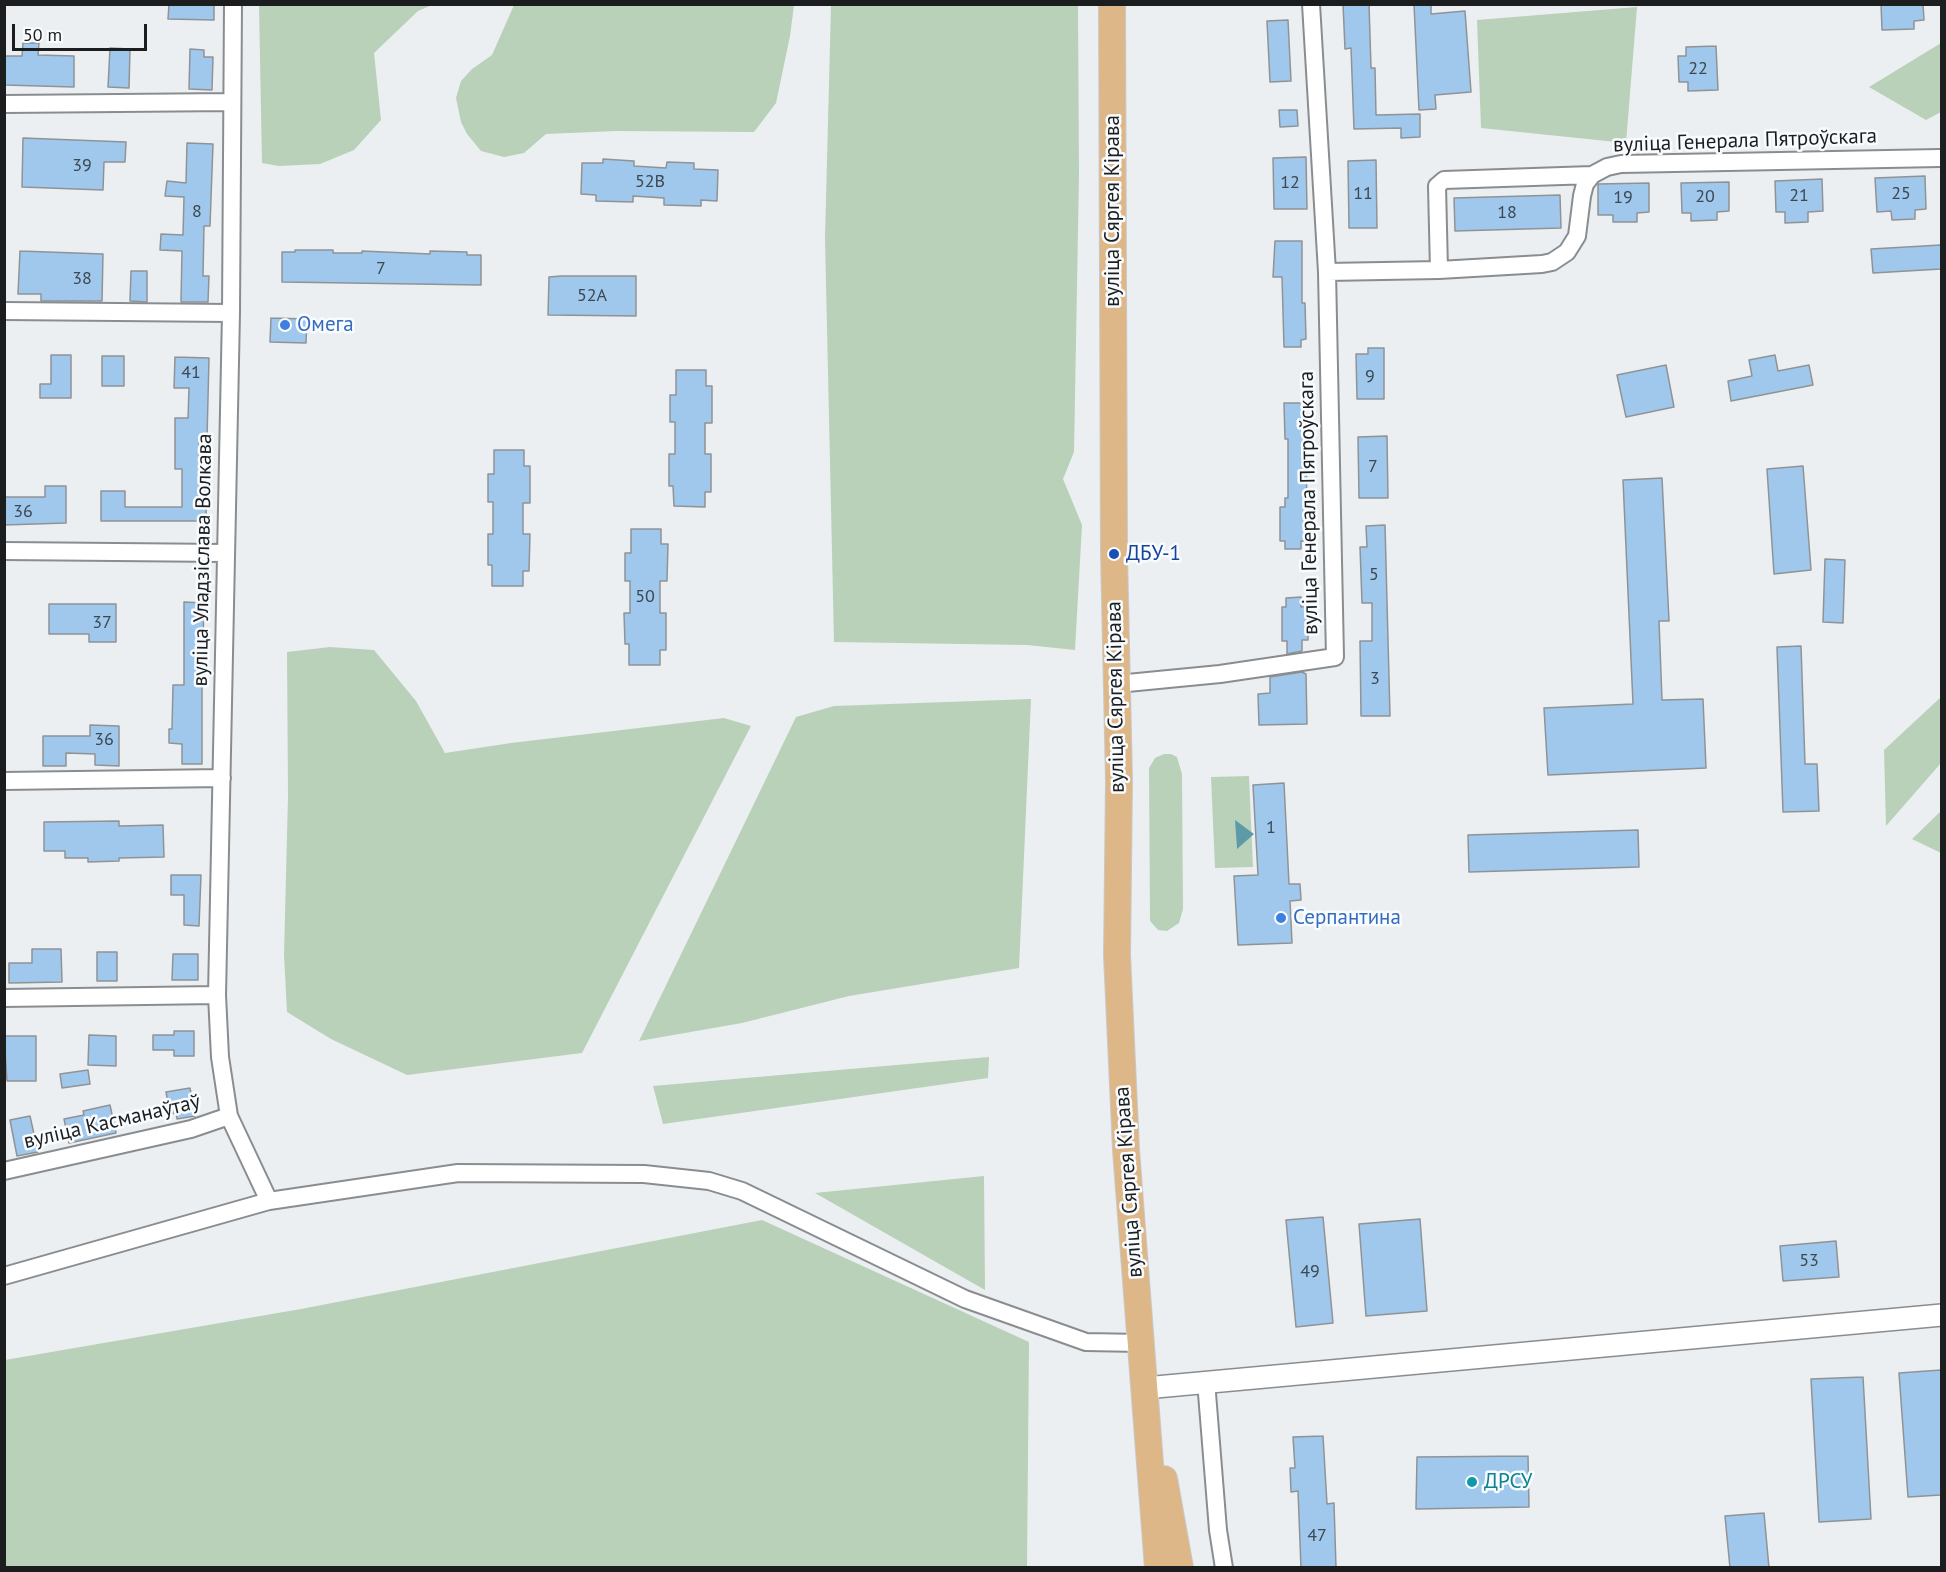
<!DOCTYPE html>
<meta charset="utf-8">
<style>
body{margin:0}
#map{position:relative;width:1946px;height:1572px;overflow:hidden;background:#ebeff2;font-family:"PT Sans",sans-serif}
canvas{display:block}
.frame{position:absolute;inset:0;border:6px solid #1b1d1e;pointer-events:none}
.scale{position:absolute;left:12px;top:24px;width:135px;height:27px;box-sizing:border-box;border:3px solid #1b1d1e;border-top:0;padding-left:8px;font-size:18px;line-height:21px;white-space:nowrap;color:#1b1d1e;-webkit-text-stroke:4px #f9fcff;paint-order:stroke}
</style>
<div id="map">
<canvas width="1946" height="1572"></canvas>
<div class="frame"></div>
<div class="scale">50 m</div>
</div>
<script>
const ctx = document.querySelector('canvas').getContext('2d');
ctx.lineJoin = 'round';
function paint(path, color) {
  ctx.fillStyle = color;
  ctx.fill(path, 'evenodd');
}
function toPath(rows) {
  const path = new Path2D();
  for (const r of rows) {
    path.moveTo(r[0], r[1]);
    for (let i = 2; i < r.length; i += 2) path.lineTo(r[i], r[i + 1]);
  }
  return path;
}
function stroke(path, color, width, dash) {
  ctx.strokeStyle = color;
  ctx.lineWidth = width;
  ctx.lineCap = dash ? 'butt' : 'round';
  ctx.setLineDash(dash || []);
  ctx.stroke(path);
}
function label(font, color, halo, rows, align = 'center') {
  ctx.font = font + ' "PT Sans",sans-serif';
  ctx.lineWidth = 5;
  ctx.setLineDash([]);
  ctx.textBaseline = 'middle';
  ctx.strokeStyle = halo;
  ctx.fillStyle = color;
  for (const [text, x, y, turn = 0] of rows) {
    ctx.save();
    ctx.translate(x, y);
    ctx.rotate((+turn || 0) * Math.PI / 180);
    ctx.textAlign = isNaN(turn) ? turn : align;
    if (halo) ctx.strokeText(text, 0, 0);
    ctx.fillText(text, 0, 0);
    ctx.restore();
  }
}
const green = toPath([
 [259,5,432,5,418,11,374,53,381,120,354,150,320,164,279,166,262,163],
 [514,5,794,5,790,36,776,103,754,132,616,131,546,134,524,153,504,157,481,151,467,134,461,122,456,98,461,81,472,69,492,55],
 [831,5,1078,5,1079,174,1074,452,1063,479,1082,525,1075,650,1027,645,834,642,825,238],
 [1637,7,1626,143,1481,128,1477,20],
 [1941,43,1941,112,1926,120,1869,87],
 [330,647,374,650,416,701,445,753,511,743,724,718,751,726,582,1053,407,1075,331,1039,287,1012,284,955,288,796,287,652],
 [1941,697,1941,763,1886,826,1884,750],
 [1031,699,1019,968,849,996,742,1023,639,1041,796,717,834,706],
 [1164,754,1171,754,1177,757,1182,774,1183,909,1179,923,1167,931,1158,930,1150,921,1149,768,1155,758],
 [1249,776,1253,867,1215,868,1211,777],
 [1941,811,1941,853,1912,839],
 [989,1057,988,1078,663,1124,653,1086],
 [984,1176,985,1290,815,1193],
 [762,1220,1029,1342,1027,1567,1032,1567,5,1567,5,1360,301,1309]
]);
const water = toPath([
 [1235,820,1254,834,1237,849,1237,848]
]);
const building = toPath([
 [169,4,214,4,214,20,168,19,169,4],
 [1343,4,1369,4,1371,68,1375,68,1376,115,1420,114,1420,137,1401,138,1401,128,1354,129,1351,48,1345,49,1343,4],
 [1414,4,1431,4,1431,14,1465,11,1471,92,1435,95,1436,109,1419,110,1414,4],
 [1881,4,1923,4,1924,20,1914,21,1914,29,1882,30,1881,4],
 [1288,20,1291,81,1270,82,1267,21,1288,20],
 [23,43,39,43,38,55,74,56,74,87,4,85,4,56,22,56,23,43],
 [1716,46,1718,90,1688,91,1688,82,1679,82,1678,56,1686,56,1686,47,1716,46],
 [110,48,130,49,129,88,108,87,110,48],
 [190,49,204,50,204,57,213,57,212,90,189,89,190,49],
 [1279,110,1297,110,1298,126,1280,127,1279,110],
 [23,138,126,142,125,162,104,162,103,190,22,187,23,138],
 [187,143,213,144,210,226,204,226,203,276,209,276,208,302,181,302,182,251,160,250,161,234,183,235,184,197,165,196,167,181,186,183,187,143],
 [1306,157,1307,209,1274,209,1273,158,1306,157],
 [603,159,634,161,634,166,666,168,667,162,694,163,694,169,718,170,717,201,701,200,701,206,664,205,664,198,633,196,633,202,596,201,596,195,581,194,582,163,603,163,603,159],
 [1376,160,1377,228,1349,228,1348,161,1376,160],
 [1925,176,1926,209,1915,210,1915,219,1892,220,1891,211,1877,212,1875,178,1925,176],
 [1822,179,1823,211,1808,212,1808,222,1785,223,1785,212,1776,212,1775,181,1822,179],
 [1729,182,1729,211,1717,212,1717,220,1691,221,1691,213,1682,213,1681,183,1729,182],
 [1649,183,1649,212,1637,213,1637,222,1613,222,1613,215,1598,215,1598,184,1649,183],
 [1560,195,1561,228,1455,231,1454,198,1560,195],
 [1275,241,1302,241,1302,303,1305,303,1306,339,1301,340,1301,347,1284,347,1282,277,1273,277,1275,241],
 [1941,245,1941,269,1873,273,1871,249,1941,245],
 [295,250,333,250,333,253,362,253,362,251,430,254,430,251,467,252,467,255,481,255,481,285,282,282,282,252,295,252,295,250],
 [20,251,103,254,102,301,41,301,41,294,18,294,20,251],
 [131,271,147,271,147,302,130,301,131,271],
 [561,276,636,276,636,316,548,315,549,277,561,276],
 [271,318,307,319,306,343,270,342,271,318],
 [1368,348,1384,348,1384,399,1357,399,1356,354,1368,354,1368,348],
 [51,355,71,355,71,398,40,398,40,384,51,384,51,355],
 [1775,355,1778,371,1809,365,1813,385,1731,401,1728,381,1752,376,1749,360,1775,355],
 [102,356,124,356,124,386,102,386,102,356],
 [175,357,209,358,207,439,199,439,199,469,207,469,206,521,101,521,101,491,125,491,125,507,182,507,182,469,175,469,175,418,188,418,189,388,174,388,175,357],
 [1666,365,1674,407,1626,417,1617,375,1666,365],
 [676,370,706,370,706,386,712,386,712,423,705,423,705,454,711,454,711,492,705,492,705,507,674,506,673,486,669,486,669,454,675,454,675,422,670,422,670,395,676,395,676,370],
 [1284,403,1306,403,1307,541,1301,541,1301,549,1285,549,1285,541,1280,541,1280,507,1285,507,1285,498,1288,498,1288,439,1285,439,1284,403],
 [1387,436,1388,498,1359,498,1358,437,1387,436],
 [494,450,524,450,524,466,530,466,530,503,523,503,523,534,530,534,529,571,523,571,523,586,492,586,492,565,488,565,488,534,493,534,493,502,488,502,488,474,494,474,494,450],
 [1803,466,1811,570,1774,574,1767,469,1803,466],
 [1662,478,1669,621,1659,621,1662,700,1703,699,1706,768,1548,775,1544,708,1633,704,1623,480,1662,478],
 [45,486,66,486,66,523,4,525,4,497,45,497,45,486],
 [1385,525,1390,716,1361,716,1360,641,1372,641,1372,603,1362,603,1360,547,1367,547,1366,526,1385,525],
 [631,529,661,529,661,544,668,544,667,581,660,581,660,613,666,613,666,650,660,650,660,665,629,665,629,644,625,644,624,613,630,613,630,581,625,581,625,553,631,553,631,529],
 [1825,559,1845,560,1843,623,1823,622,1825,559],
 [1301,597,1301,607,1308,606,1308,640,1302,640,1302,651,1287,654,1287,641,1282,641,1282,607,1286,607,1286,598,1301,597],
 [184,602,204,603,203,640,200,640,200,686,202,686,202,764,182,764,182,744,169,743,169,729,172,729,173,685,184,685,184,602],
 [49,604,116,604,116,642,89,642,89,634,49,634,49,604],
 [1801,646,1805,764,1817,764,1819,811,1783,812,1777,647,1801,646],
 [1302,672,1306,674,1307,724,1259,725,1258,694,1270,693,1270,677,1302,672],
 [90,725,119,726,119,766,95,765,95,754,66,753,66,766,43,766,43,736,90,736,90,725],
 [1284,783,1289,884,1300,884,1301,900,1290,901,1292,943,1238,945,1234,876,1258,875,1253,785,1284,783],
 [119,821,119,826,163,825,164,857,119,858,119,861,88,862,88,858,65,858,65,851,44,851,44,822,119,821],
 [1638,830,1639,867,1469,872,1468,835,1638,830],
 [171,875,201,875,199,926,184,925,184,895,171,895,171,875],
 [32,949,61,949,62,982,9,983,9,963,32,963,32,949],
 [97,952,117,952,117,981,97,981,97,952],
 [173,954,198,954,198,980,172,980,173,954],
 [174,1031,194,1031,194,1056,174,1056,174,1050,153,1050,153,1035,174,1035,174,1031],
 [89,1035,116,1036,116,1066,88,1065,89,1035],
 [4,1036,36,1036,36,1081,7,1081,4,1036],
 [88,1070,90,1084,62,1088,60,1074,88,1070],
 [190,1088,195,1116,177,1119,176,1113,170,1114,166,1092,190,1088],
 [110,1105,116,1133,69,1143,64,1119,84,1115,83,1111,110,1105],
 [30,1116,38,1152,17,1156,10,1120,30,1116],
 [1323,1217,1333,1323,1296,1327,1286,1220,1323,1217],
 [1420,1219,1427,1311,1366,1316,1359,1224,1420,1219],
 [1836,1241,1839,1277,1783,1281,1780,1246,1836,1241],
 [1941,1370,1941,1495,1908,1497,1899,1373,1941,1370],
 [1863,1377,1871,1519,1819,1522,1811,1379,1863,1377],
 [1323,1436,1327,1504,1334,1503,1336,1568,1301,1568,1298,1491,1291,1492,1290,1468,1295,1468,1293,1437,1323,1436],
 [1528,1456,1529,1507,1416,1509,1417,1457,1528,1456],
 [1764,1513,1769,1568,1730,1568,1725,1516,1764,1513]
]);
const minor = toPath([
 [233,4,231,313,217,995,220,1057,229,1116,269,1201],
 [4,104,232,102],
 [1439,270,1437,186,1444,180,1592,175],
 [1327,272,1439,270,1542,264,1552,262,1567,252,1577,236,1582,196,1585,184,1592,175,1607,167,1621,164,1940,158],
 [4,311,231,313],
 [4,551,226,553],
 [1117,684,1220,674,1335,657,1327,272,1311,4],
 [4,781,222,778],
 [4,998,217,995],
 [4,1171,191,1129,229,1116],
 [4,1276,269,1201,458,1173,644,1174,709,1181,742,1191,965,1299,1086,1342,1141,1343],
 [1206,1381,1218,1530,1224,1568]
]);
const tertiary = toPath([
 [1145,1388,1942,1315]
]);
const primary = toPath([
 [1112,4,1114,554,1119,781,1117,955,1126,1150,1158,1568],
 [1164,1479,1180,1568]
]);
const markers = [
 [285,325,6,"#3f7fe0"],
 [1114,554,6,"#1a4fb4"],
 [1281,918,6,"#3f7fe0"],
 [1472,1482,6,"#0f9aa8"]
];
const numberNames = [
 ["22",1698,69],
 ["39",82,166],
 ["52В",650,182],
 ["12",1290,183],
 ["11",1363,194],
 ["25",1901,194],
 ["21",1799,196],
 ["20",1705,197],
 ["19",1623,198],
 ["8",197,212],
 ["18",1507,213],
 ["7",381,269],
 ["38",82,279],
 ["52А",592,296],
 ["41",191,373],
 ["9",1370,377],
 ["7",1373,467],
 ["36",23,512],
 ["5",1374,575],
 ["50",645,597],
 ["37",102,623],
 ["3",1375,679],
 ["36",104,740],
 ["1",1271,828],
 ["53",1809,1261],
 ["49",1310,1272],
 ["47",1317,1536]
];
const streetNames = [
 ["вуліца Генерала Пятроўскага",1745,141,-2],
 ["вуліца Сяргея Кірава",1113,211,-90],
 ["вуліца Генерала Пятроўскага",1309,503,-91],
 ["вуліца Уладзіслава Волкава",203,560,-89],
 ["вуліца Сяргея Кірава",1116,697,-91],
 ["вуліца Касманаўтаў",112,1122,-13],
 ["вуліца Сяргея Кірава",1129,1182,-94]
];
const shopNames = [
 ["Омега",297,325],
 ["Серпантина",1293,918]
];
const transitNames = [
 ["ДБУ-1",1126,554]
];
const cultureNames = [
 ["ДРСУ",1484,1482]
];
paint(green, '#b8d1b8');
paint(water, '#5c9aa8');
paint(building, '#9fc8ec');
stroke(building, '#909396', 1.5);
stroke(minor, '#8a8d90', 20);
stroke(tertiary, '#8a8d90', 24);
stroke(primary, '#c8c9c9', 28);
stroke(minor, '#fff', 16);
stroke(tertiary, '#fff', 21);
stroke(primary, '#deb788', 26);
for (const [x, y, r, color] of markers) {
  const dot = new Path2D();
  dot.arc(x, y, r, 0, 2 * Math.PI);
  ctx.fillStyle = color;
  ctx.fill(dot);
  stroke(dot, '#f9fcff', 2);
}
label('18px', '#3c4852', null, numberNames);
label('21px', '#1b1d1e', '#f9fcff', streetNames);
label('21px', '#366cbe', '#f9fcff', shopNames, 'left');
label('21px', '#164399', '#f9fcff', transitNames, 'left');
label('21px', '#0d838f', '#f9fcff', cultureNames, 'left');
</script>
